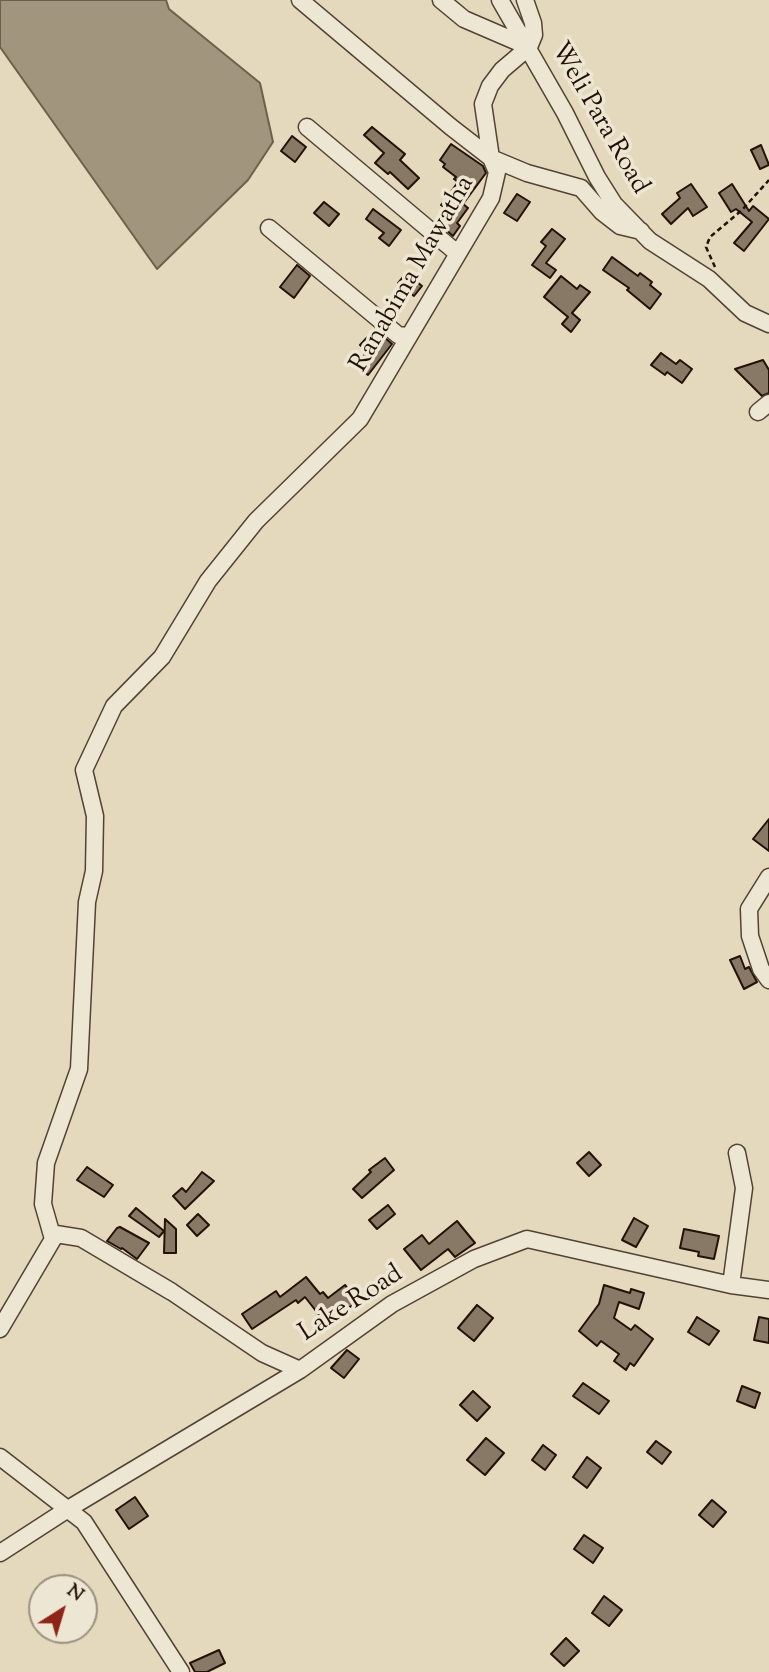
<!DOCTYPE html>
<style>
body{margin:0}
#map{position:relative;width:769px;height:1672px;overflow:hidden;background:#e4d9bc;font-family:"Sorts Mill Goudy",serif}
canvas{display:block}
.north{position:absolute;left:28px;top:1574px;width:70px;height:70px;box-sizing:border-box;background:#ede6d3;border:2px solid #9c9181;border-radius:50%;rotate:37deg;font-size:19px;font-weight:700;line-height:28px;text-align:center;color:#231106}
.north::after{content:'';display:block;margin:auto;width:24px;height:32px;background:#8f2418;clip-path:polygon(50% 0,100% 100%,50% 72%,0 100%)}
</style>
<div id="map">
<canvas width="769" height="1672"></canvas>
<div class="north">N</div>
</div>
<script>
const ctx = document.querySelector('canvas').getContext('2d');
ctx.lineJoin = 'round';
function paint(path, color) {
  ctx.fillStyle = color;
  ctx.fill(path, 'evenodd');
}
function toPath(rows) {
  const path = new Path2D();
  for (const r of rows) {
    path.moveTo(r[0], r[1]);
    for (let i = 2; i < r.length; i += 2) path.lineTo(r[i], r[i + 1]);
  }
  return path;
}
function stroke(path, color, width, dash) {
  ctx.strokeStyle = color;
  ctx.lineWidth = width;
  ctx.lineCap = dash ? 'butt' : 'round';
  ctx.setLineDash(dash || []);
  ctx.stroke(path);
}
function label(font, color, halo, rows, align = 'center') {
  ctx.font = font + ' "Sorts Mill Goudy",serif';
  ctx.lineWidth = 7;
  ctx.setLineDash([]);
  ctx.textBaseline = 'middle';
  ctx.strokeStyle = halo;
  ctx.fillStyle = color;
  for (const [text, x, y, turn = 0] of rows) {
    ctx.save();
    ctx.translate(x, y);
    ctx.rotate((+turn || 0) * Math.PI / 180);
    ctx.textAlign = isNaN(turn) ? turn : align;
    if (halo) ctx.strokeText(text, 0, 0);
    ctx.fillText(text, 0, 0);
    ctx.restore();
  }
}
const water = toPath([
 [0,0,166,0,169,9,260,83,273,142,248,180,157,269,0,47,0,0]
]);
const building = toPath([
 [372,127,405,154,400,160,419,178,408,189,390,172,388,174,375,163,384,153,364,135,372,127],
 [292,136,306,147,295,162,281,151,292,136],
 [451,144,483,166,486,173,463,204,468,208,457,223,460,226,453,236,438,223,448,210,441,205,458,182,454,179,456,177,443,167,445,164,440,160,451,144],
 [761,145,769,165,760,169,751,150,761,145],
 [691,184,707,207,693,216,688,208,671,224,662,214,680,198,677,193,691,184],
 [732,184,749,211,753,206,769,219,744,251,734,243,752,222,736,209,731,212,719,193,732,184],
 [517,194,530,202,517,221,504,213,517,194],
 [324,202,339,214,329,226,314,213,324,202],
 [373,209,401,230,389,246,379,238,384,233,366,219,373,209],
 [552,229,565,239,546,263,556,270,550,278,532,265,546,246,541,242,552,229],
 [612,257,638,276,640,273,652,282,650,285,661,294,650,309,627,290,629,288,603,270,612,257],
 [297,265,310,276,294,298,280,287,297,265],
 [406,273,422,286,414,296,398,283,406,273],
 [561,276,577,289,580,285,590,292,572,313,580,320,571,332,562,324,568,317,544,297,561,276],
 [375,329,392,344,368,375,356,365,367,351,360,345,375,329],
 [661,353,676,364,680,360,692,369,682,383,667,372,665,375,651,365,661,353],
 [763,360,769,370,769,393,762,396,735,369,763,360],
 [769,819,769,851,753,839,769,819],
 [740,956,745,969,749,967,757,982,744,989,730,960,740,956],
 [589,1152,601,1165,589,1176,577,1163,589,1152],
 [385,1158,394,1170,362,1198,353,1189,371,1172,369,1170,385,1158],
 [87,1167,113,1185,104,1197,77,1180,87,1167],
 [202,1172,214,1181,185,1209,173,1196,182,1188,186,1192,202,1172],
 [388,1205,395,1214,377,1229,369,1220,388,1205],
 [136,1208,164,1231,159,1237,129,1216,136,1208],
 [198,1214,209,1225,197,1236,187,1225,198,1214],
 [634,1218,648,1226,636,1247,622,1240,634,1218],
 [165,1219,176,1229,176,1253,164,1253,165,1219],
 [457,1221,475,1243,455,1257,448,1249,421,1270,404,1249,422,1235,429,1244,457,1221],
 [120,1227,149,1243,137,1259,122,1248,121,1249,107,1241,117,1228,120,1227],
 [684,1229,719,1236,714,1259,698,1256,699,1252,680,1248,684,1229],
 [306,1277,320,1294,323,1292,328,1298,345,1285,358,1301,327,1325,305,1297,298,1303,296,1300,252,1329,242,1314,276,1291,280,1297,306,1277],
 [604,1285,630,1293,631,1289,644,1293,639,1309,619,1302,614,1318,631,1330,635,1325,653,1339,634,1366,630,1363,626,1370,614,1361,619,1354,601,1341,597,1346,579,1331,599,1304,604,1285],
 [477,1305,493,1318,474,1341,458,1328,477,1305],
 [697,1317,719,1331,709,1345,688,1332,697,1317],
 [759,1317,769,1319,769,1343,754,1340,759,1317],
 [347,1350,359,1359,344,1378,331,1368,347,1350],
 [583,1383,609,1401,599,1414,573,1396,583,1383],
 [742,1386,760,1393,755,1408,737,1401,742,1386],
 [473,1391,490,1407,477,1421,460,1405,473,1391],
 [486,1438,504,1453,485,1475,467,1460,486,1438],
 [656,1441,671,1452,662,1464,647,1452,656,1441],
 [543,1445,556,1455,545,1470,532,1460,543,1445],
 [587,1457,601,1468,587,1488,573,1477,587,1457],
 [135,1497,148,1516,129,1529,116,1510,135,1497],
 [712,1500,726,1512,713,1527,699,1515,712,1500],
 [584,1535,603,1548,593,1563,574,1549,584,1535],
 [604,1596,622,1610,609,1626,592,1613,604,1596],
 [566,1638,579,1651,564,1666,551,1654,566,1638],
 [219,1650,225,1663,207,1672,195,1672,190,1663,219,1650]
]);
const path = toPath([
 [715,267,706,247,710,237,742,210,769,180]
]);
const minor = toPath([
 [300,0,451,127,491,158,527,173,581,188,602,212,620,226,641,231],
 [441,0,464,19,529,47],
 [500,0,565,113,597,177,614,204,650,241,709,279,745,313,769,324],
 [307,127,457,253],
 [269,228,398,335,407,336],
 [758,412,769,403],
 [769,877,749,909,750,936,761,969,769,980],
 [53,1239,43,1204,46,1163,79,1069,87,902,94,871,95,816,84,770,114,706,162,657,208,581,256,521,360,419,491,198,497,172,491,158,483,104,490,86,502,70,529,47,534,35,533,23,525,0],
 [731,1285,744,1188,737,1153],
 [0,1329,56,1234,81,1238,172,1292,262,1353,300,1370],
 [0,1457,84,1522,181,1672],
 [0,1553,68,1509,300,1370,392,1304,474,1259,527,1239,731,1285,769,1290]
]);
const streetNames = [
 ["Weli Para Road",598,119,60],
 ["Ranabima Mawatha",414,275,-60],
 ["Lake Road",352,1305,-33]
];
paint(water, '#a2957e');
stroke(water, '#6f604e', 2);
paint(building, '#877965');
stroke(building, '#231106', 2);
stroke(minor, '#534334', 19);
stroke(path, '#231106', 2.5, [5, 3.5]);
stroke(minor, '#ede6d3', 16);
label('26px', '#231106', '#ede6d3', streetNames);
</script>
